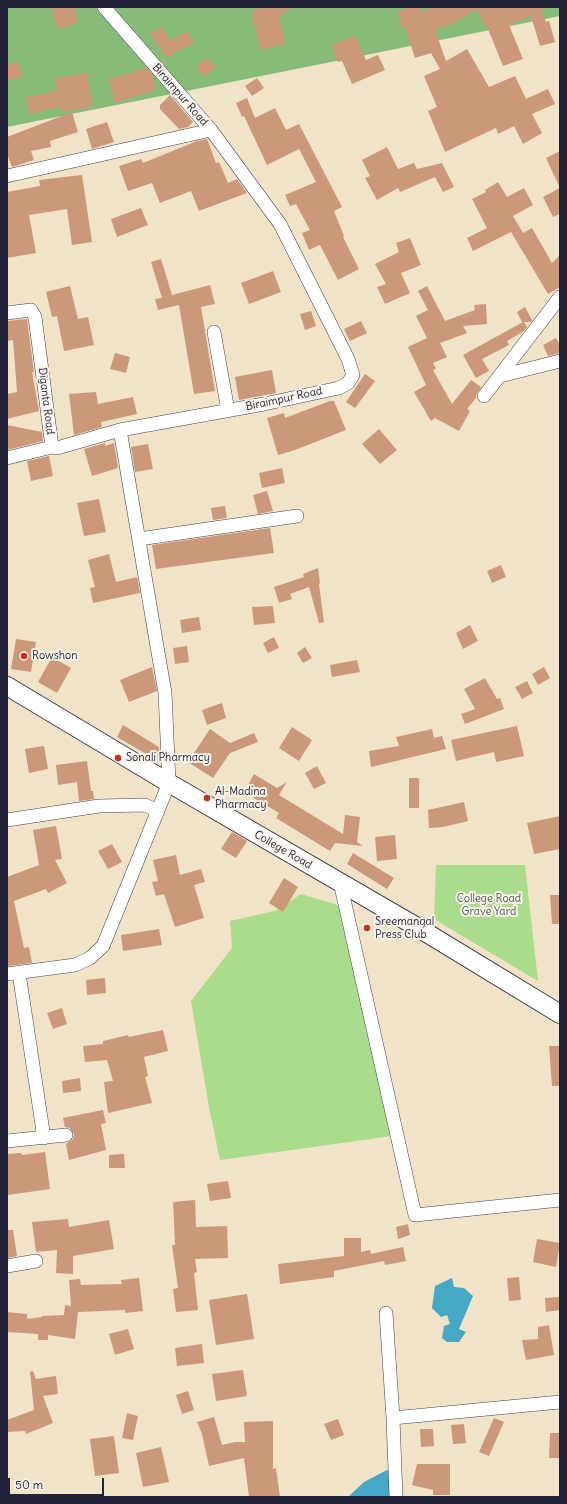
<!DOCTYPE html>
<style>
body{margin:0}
#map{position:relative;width:567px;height:1504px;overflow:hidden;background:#f1e3c8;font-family:Delius,sans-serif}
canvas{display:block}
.frame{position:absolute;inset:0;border:8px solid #22223b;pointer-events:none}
.scale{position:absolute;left:8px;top:1478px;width:96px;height:18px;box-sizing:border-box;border:2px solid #22223b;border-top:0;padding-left:5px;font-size:12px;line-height:14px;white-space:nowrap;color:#22223b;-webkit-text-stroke:3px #f7f3e8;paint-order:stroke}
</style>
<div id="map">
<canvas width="567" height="1504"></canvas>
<div class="frame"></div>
<div class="scale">50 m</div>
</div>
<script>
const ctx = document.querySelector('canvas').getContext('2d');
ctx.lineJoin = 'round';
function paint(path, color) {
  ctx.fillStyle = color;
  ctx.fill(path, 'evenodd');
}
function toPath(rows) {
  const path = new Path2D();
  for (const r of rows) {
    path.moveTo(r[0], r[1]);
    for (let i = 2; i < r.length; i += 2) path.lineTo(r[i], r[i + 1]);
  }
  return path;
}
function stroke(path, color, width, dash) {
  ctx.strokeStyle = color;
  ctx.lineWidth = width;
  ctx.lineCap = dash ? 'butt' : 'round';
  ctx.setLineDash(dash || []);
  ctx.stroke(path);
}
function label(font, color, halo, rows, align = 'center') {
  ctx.font = font + ' Delius,sans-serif';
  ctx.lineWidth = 4;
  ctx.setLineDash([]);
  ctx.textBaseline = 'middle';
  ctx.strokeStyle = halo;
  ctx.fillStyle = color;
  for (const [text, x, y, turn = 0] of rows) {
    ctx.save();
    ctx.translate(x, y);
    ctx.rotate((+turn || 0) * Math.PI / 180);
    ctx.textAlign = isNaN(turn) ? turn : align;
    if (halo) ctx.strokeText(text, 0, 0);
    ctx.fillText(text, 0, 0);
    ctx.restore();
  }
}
const green = toPath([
 [436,865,525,865,538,981,434,919],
 [301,894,345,907,392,1136,220,1160,209,1107,191,1001,232,948,230,921,275,911]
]);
const forest = toPath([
 [7,7,560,7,560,16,7,127]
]);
const water = toPath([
 [452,1278,454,1287,464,1288,473,1296,459,1329,466,1332,459,1342,447,1342,442,1338,444,1326,450,1324,447,1315,441,1317,432,1308,435,1286],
 [391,1468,393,1497,348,1497,364,1482]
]);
const building = toPath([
 [51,7,75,7,78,23,58,29],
 [259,7,294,7,279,16,285,44,260,50,252,14],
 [411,7,421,7,423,12,434,7,551,7,541,11,546,22,549,21,555,42,540,46,531,16,509,25,523,59,503,66,486,24,484,25,477,9,454,23,435,30,446,61,467,49,489,87,515,76,526,99,548,89,555,104,532,114,542,133,523,144,514,126,498,134,496,128,445,152,428,111,437,107,424,76,440,69,431,53,415,58,405,27,402,28,397,12],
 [163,27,170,41,187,31,194,43,181,50,180,49,167,58,150,33],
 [355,35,366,60,378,55,385,70,352,84,342,61,338,62,331,46],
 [207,57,216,66,204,77,196,68],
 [18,62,23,76,7,81,7,65],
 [146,68,152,74,156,90,115,103,108,79],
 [87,73,93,107,62,112,61,107,29,114,26,97,57,91,54,78],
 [257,78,264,88,252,96,245,86],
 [170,95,193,122,188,127,179,129,160,109,160,105],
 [247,98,255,118,275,108,286,130,299,124,342,207,334,211,344,236,343,237,359,269,338,280,320,245,309,250,302,233,310,230,296,204,290,206,285,195,316,182,299,149,267,165,244,116,242,117,236,103],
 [72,112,78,132,50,141,51,147,31,151,34,160,12,167,7,154,7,137],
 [107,122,114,142,92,149,86,129],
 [207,139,216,163,219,162,228,183,237,179,247,193,199,211,191,191,160,203,152,183,128,191,119,166,141,159,143,163,197,141],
 [387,147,398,169,414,163,417,169,442,163,454,187,443,192,435,177,400,192,398,188,377,200,365,178,370,176,362,160],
 [560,151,560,188,546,158],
 [82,175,92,242,72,245,67,209,29,215,36,253,7,258,7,192,40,186,39,180],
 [498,182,507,197,524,188,533,205,513,216,523,233,532,228,552,263,560,255,560,287,548,294,511,232,473,251,467,238,487,228,472,199,486,192,485,190],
 [560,188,560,214,553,217,543,197],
 [141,208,148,225,117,237,111,219],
 [410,238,421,265,401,273,410,293,385,304,377,287,386,284,375,264,399,252,396,243],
 [161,259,172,295,210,285,215,304,201,307,215,391,194,394,179,305,158,310,155,299,162,298,151,262],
 [273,271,281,292,249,304,241,283],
 [70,286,78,319,88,317,94,345,64,351,57,316,52,317,46,292],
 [427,286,445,321,475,310,474,305,486,304,487,324,463,326,467,333,440,343,447,357,433,363,436,369,433,370,452,404,471,380,481,387,476,395,476,398,467,409,470,411,459,431,435,418,431,421,414,392,426,385,408,347,427,338,416,316,428,310,418,291],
 [525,307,532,320,531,322,524,322,527,327,524,331,507,341,509,345,482,359,489,371,476,378,463,355,523,322,522,322,517,312],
 [311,311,316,326,305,330,300,314],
 [27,319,34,372,32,372,39,411,7,419,7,394,17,392,13,340,7,341,7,321],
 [361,321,367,333,350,341,344,329],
 [556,338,560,345,560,353,548,356,543,345],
 [115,353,130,357,126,373,110,369],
 [272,370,276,393,239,400,235,377],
 [365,374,375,381,355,408,346,402],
 [96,392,98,404,133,397,137,414,101,422,102,427,74,435,69,394],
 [330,401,334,401,346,430,295,450,278,455,267,418,284,413,285,418],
 [7,425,42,432,43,441,7,450],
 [379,429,397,450,380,464,362,444],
 [105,443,105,446,114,443,118,468,92,476,84,449],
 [148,444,153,469,135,472,131,447],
 [49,456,53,476,31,481,27,461],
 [282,468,285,483,262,488,259,473],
 [267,491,273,511,258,514,253,495],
 [99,499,106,532,84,536,77,503],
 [225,506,227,518,213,520,211,508],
 [270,528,274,553,156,569,152,545],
 [109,554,116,582,137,577,140,593,93,603,90,588,95,587,88,560],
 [501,565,506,577,492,583,487,571],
 [318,568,320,583,319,584,324,622,319,623,309,587,290,594,292,599,279,603,274,587,304,577,303,574],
 [273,606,275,623,254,625,252,607],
 [199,617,201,630,182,633,180,620],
 [470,625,478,641,463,649,456,633],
 [274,637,279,648,268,653,263,643],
 [16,639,36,642,31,672,11,669],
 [187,646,189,662,175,664,173,648],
 [305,647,312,658,303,663,297,653],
 [52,657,71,668,57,693,38,682],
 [357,660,360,672,332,677,330,665],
 [152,667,157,691,129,702,120,680],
 [544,667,550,678,538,685,532,674],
 [485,678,497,699,500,698,504,709,465,724,461,714,475,709,464,689],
 [527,681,533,693,522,699,515,687],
 [222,703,226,718,207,725,202,710],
 [123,725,159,747,160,762,117,737],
 [517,726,524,756,496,762,494,752,456,761,451,740],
 [292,727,312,740,299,761,279,748],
 [210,729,230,743,254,733,258,742,230,753,213,778,188,762],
 [432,729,434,738,442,736,446,749,371,767,369,751,399,746,396,737],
 [44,746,48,769,29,773,25,749],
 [87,761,91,791,93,791,94,799,79,801,77,782,58,785,56,765],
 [317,766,326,783,314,789,305,773],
 [254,774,277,788,287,782,279,795,343,834,345,815,360,817,357,842,363,846,335,843,330,851,276,818,279,813,244,792],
 [409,778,419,778,419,808,409,808],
 [464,802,468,821,443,827,429,828,428,810],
 [560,816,560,849,534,854,527,823],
 [56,826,62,859,55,860,67,883,48,893,46,889,14,901,24,948,29,947,32,963,8,966,7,877,39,865,33,830],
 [232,832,247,841,236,858,221,849],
 [395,835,397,859,377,861,375,837],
 [112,844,122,862,108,869,98,851],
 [353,853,394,878,387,889,347,864],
 [176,855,180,875,201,869,205,882,194,885,204,918,175,927,164,894,156,896,152,882,158,881,153,860],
 [284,878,298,887,283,912,269,903],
 [550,895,560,895,560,924,552,924],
 [159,929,162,945,123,951,121,935],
 [105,978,106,993,87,995,86,980],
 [62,1008,67,1024,53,1029,47,1013],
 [163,1030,168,1051,144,1057,148,1076,145,1077,152,1103,108,1113,104,1082,113,1081,107,1060,85,1062,83,1046,103,1044,103,1041,128,1035,129,1037],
 [549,1046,560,1046,560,1086,552,1086],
 [80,1078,81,1091,63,1093,62,1081],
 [103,1110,106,1123,101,1124,106,1150,69,1160,66,1144,73,1139,74,1134,70,1128,65,1127,63,1118],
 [45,1152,50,1189,8,1195,7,1154,21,1153,22,1155],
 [124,1154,125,1168,109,1168,109,1155],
 [228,1181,231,1198,210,1201,207,1184],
 [195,1200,196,1227,227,1226,228,1258,195,1259,197,1272,194,1273,198,1310,176,1312,173,1289,178,1288,172,1245,175,1245,173,1202],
 [68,1219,69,1227,109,1220,114,1249,73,1256,73,1274,56,1273,57,1250,36,1252,32,1222],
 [408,1224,410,1235,398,1239,396,1227],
 [7,1230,13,1230,17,1256,7,1258],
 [344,1238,361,1238,361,1252,370,1250,371,1254,403,1247,406,1261,385,1265,384,1261,334,1271,334,1277,280,1284,278,1264,344,1256],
 [537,1239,560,1243,556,1267,533,1262],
 [519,1277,521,1300,509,1301,507,1278],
 [139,1278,143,1311,125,1313,125,1310,78,1312,75,1339,48,1335,48,1340,38,1340,38,1334,7,1332,7,1312,27,1314,27,1319,42,1317,42,1316,64,1315,65,1305,71,1306,69,1280,80,1279,81,1285,122,1284,121,1280],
 [247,1294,254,1339,216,1345,209,1300],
 [560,1297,560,1310,546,1312,545,1298],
 [549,1325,554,1355,526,1360,522,1340,538,1339,538,1327],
 [128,1329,134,1349,115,1355,109,1334],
 [202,1344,204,1363,177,1366,175,1348],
 [243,1370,247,1396,216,1401,212,1374],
 [33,1371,36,1379,56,1376,58,1394,43,1396,53,1423,26,1434,25,1431,7,1432,7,1420,34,1410,30,1372],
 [188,1391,194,1410,182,1414,176,1395],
 [127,1413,138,1416,133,1440,122,1438],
 [214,1417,222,1445,235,1442,245,1442,244,1422,273,1421,273,1469,276,1468,280,1497,249,1497,244,1458,209,1466,202,1434,197,1422],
 [494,1418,504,1422,489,1456,479,1452],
 [338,1419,344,1435,331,1440,324,1424],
 [464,1424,466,1443,453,1444,451,1425],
 [420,1429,433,1429,434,1446,421,1447],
 [550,1433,560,1433,560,1458,549,1458],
 [114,1436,119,1473,95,1476,90,1439],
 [161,1447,169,1482,143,1487,136,1453],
 [417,1464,450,1464,450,1495,433,1495,433,1490,412,1485]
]);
const street = toPath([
 [7,176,211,130],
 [7,313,31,310,35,317,52,447,57,448,120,430],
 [214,332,228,411],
 [500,376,560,361],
 [484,396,560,297],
 [7,458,52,447],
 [139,539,297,516],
 [7,820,99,806,145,805,158,811],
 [340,882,415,1215,560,1200],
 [19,973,44,1138],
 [7,974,75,965,90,958,103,946,169,783,165,693,120,430,264,404,339,388,348,383,353,375,348,359,280,224,211,130,104,7],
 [7,1141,66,1135],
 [7,1266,36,1261],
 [386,1313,393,1418,396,1497],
 [393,1418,560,1402]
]);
const secondary = toPath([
 [7,686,169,783,417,927,560,1014]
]);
const markers = [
 [24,656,4,"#c8321e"],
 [118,758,4,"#c8321e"],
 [207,798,4,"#c8321e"],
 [367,928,4,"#c8321e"]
];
const streetNames = [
 ["Biraimpur Road",180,95,49],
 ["Biraimpur Road",284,399,-12],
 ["Diganta Road",46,401,83],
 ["College Road",283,850,30]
];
const poiNames = [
 ["Rowshon",32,656],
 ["Sonali Pharmacy",126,758],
 ["Al-Madina",215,792],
 ["Pharmacy",215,805],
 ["Sreemangal",375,922],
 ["Press Club",375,935]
];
const parkNames = [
 ["College Road",489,899],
 ["Grave Yard",489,912]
];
paint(green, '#a9dc8b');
paint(forest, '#86bc77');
paint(water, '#45a8c4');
paint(building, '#cc987a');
stroke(street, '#413f50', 14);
stroke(secondary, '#413f50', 20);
stroke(street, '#fff', 13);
stroke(secondary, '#fff', 18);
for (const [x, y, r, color] of markers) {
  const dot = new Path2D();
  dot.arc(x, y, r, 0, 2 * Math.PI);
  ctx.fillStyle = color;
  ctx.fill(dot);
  stroke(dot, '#f7f3e8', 1.5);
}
label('11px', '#22223b', '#f7f3e8', streetNames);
label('11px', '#22223b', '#f7f3e8', poiNames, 'left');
label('11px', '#4a5a53', '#f7f3e8', parkNames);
</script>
